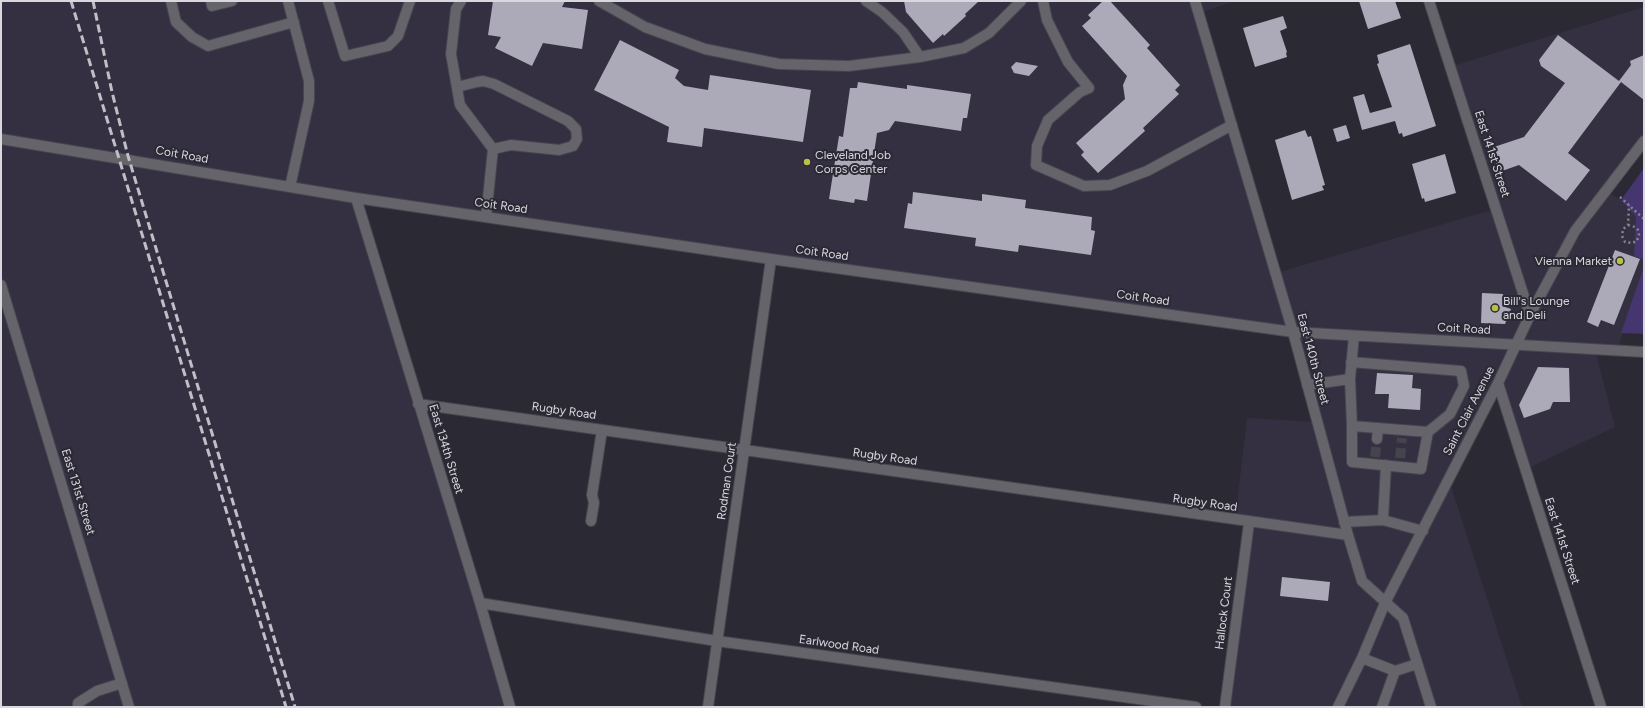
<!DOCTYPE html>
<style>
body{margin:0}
#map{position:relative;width:1645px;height:708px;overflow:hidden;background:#2b2934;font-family:Figtree,sans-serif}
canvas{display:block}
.frame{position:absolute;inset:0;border:2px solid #d9d8df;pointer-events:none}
</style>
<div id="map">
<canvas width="1645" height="708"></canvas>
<div class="frame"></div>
</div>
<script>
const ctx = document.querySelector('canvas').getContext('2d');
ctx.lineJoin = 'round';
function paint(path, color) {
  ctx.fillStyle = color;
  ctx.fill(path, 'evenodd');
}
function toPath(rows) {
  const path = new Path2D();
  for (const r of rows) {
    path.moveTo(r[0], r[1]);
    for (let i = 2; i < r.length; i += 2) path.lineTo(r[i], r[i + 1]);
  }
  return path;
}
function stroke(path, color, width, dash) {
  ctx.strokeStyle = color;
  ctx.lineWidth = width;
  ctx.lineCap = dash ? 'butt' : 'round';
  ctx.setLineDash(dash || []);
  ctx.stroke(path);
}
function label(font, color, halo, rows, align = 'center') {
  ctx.font = font + ' Figtree,sans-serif';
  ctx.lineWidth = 4;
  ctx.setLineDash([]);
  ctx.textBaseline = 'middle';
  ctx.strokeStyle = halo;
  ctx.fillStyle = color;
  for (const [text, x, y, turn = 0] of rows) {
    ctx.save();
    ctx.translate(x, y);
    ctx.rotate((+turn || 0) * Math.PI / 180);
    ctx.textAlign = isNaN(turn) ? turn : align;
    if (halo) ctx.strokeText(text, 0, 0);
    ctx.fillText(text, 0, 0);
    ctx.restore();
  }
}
const built = toPath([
 [1,1,1236,1,1199,13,1276,273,1495,209,1450,67,1644,7,1644,141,1605,191,1621,200,1636,217,1644,253,1644,266,1617,351,1595,350,1615,427,1526,469,1498,383,1449,480,1522,707,1225,707,1249,523,1235,521,1247,418,1317,422,1292,332,357,198,510,707,1,707]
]);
const green = toPath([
 [1644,168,1644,260,1634,256,1636,217,1621,200],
 [1644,266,1644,334,1621,333]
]);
const building = toPath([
 [493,1,565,1,562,7,588,10,582,49,543,43,532,66,495,48,501,37,488,35],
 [904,1,979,1,965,14,966,16,944,36,943,34,933,43,906,12],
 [1103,1,1110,1,1150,45,1147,48,1180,85,1175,90,1179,94,1143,128,1145,131,1098,173,1081,155,1084,152,1076,143,1125,99,1123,85,1127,76,1082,26,1091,18,1088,15],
 [1359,1,1395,1,1401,18,1368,29],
 [1283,16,1287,28,1280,31,1287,52,1286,53,1287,57,1255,67,1243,28],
 [1558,35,1619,81,1631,65,1630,61,1644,55,1644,100,1621,82,1568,153,1590,170,1566,201,1519,165,1499,172,1491,148,1524,137,1565,83,1541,66,1539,60],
 [620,40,679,70,675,78,684,86,708,90,710,75,811,90,803,142,704,128,702,147,667,142,669,127,594,90],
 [1410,44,1436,126,1403,137,1402,133,1399,134,1395,121,1362,130,1353,97,1364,94,1370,113,1392,107,1377,64,1379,63,1377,55],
 [1016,62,1038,66,1029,76,1014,73,1011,67],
 [858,82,907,89,907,85,971,94,967,118,963,118,961,131,895,121,889,130,877,133,867,201,855,199,854,203,829,199,839,136,843,137,850,88,857,88],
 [1346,125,1350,138,1337,142,1333,129],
 [1305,130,1308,137,1311,136,1325,185,1322,186,1324,190,1292,200,1275,140],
 [1445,154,1456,193,1425,202,1424,198,1422,199,1412,164],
 [913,192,982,201,982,194,1026,200,1025,208,1092,217,1091,230,1095,231,1091,255,1019,245,1018,252,975,246,976,238,904,228,908,203,912,204],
 [1615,250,1640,259,1614,325,1601,320,1598,327,1587,322],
 [1482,293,1503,294,1505,307,1511,309,1505,324,1481,323],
 [1538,367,1569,368,1570,402,1553,402,1550,409,1524,418,1519,405],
 [1377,373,1413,375,1412,388,1421,389,1420,410,1388,408,1389,394,1375,394],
 [1282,577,1330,582,1328,601,1280,596]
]);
const minorTunnel = toPath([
 [1375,457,1377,439],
 [1400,458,1402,438]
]);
const path = toPath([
 [1620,197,1644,219],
 [1628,225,1635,227,1638,230,1639,235,1637,241,1632,243,1625,242,1622,236,1623,229,1628,225,1629,205]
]);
const minor = toPath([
 [171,1,176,22,192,37,208,46,294,22],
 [211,1,212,6,232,1],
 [288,1,309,81,309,101,290,187],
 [328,1,345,56,388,46,398,36,410,1],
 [461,1,456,9,451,54,460,105,493,149,486,217],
 [599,1,645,27,705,49,779,64,849,66,920,57,964,48,989,33,1021,1],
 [866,1,882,12,903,32,920,57],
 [1043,1,1047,20,1068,62,1089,88,1080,92,1048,120,1037,146,1036,165,1084,186,1110,185,1147,171,1232,125],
 [1195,1,1293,332,1348,535,1362,581,1403,618,1431,707],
 [1429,1,1530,315],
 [457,87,477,82,483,81,494,84,568,121,576,129,577,139,573,146,559,150,511,145,493,149],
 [1,139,356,198,771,259,1293,332,1644,352],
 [356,198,480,603,510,707],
 [1,285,129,707],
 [1350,379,1352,426,1428,432,1450,414,1464,386,1461,371,1351,362],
 [1498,383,1601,707],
 [1307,385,1350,379,1354,336],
 [418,404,1348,535],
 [1352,426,1352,462,1421,469,1428,432],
 [1377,439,1378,428],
 [1383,520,1386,465],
 [591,521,594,503,592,495,602,430],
 [1344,522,1383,520,1423,531],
 [480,603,717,641,1196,707],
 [1362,658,1395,671,1382,707],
 [1395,671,1417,664],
 [78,707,78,703,97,691,122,683],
 [708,707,771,259],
 [1225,707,1249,523],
 [1338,707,1362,658,1385,603,1498,383,1530,315,1575,231,1644,141]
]);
const rail = toPath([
 [71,1,286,707],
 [93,1,112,92,128,156,295,707]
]);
const markers = [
 [807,162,4,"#b8c147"],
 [1620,261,4,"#b8c147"],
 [1495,308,4,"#b8c147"]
];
const streetNames = [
 ["East 141st Street",1492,154,72],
 ["Coit Road",182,155,10],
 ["Coit Road",501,206,8],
 ["Coit Road",822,253,8],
 ["Coit Road",1143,298,8],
 ["Coit Road",1464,329,3],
 ["East 140th Street",1313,359,75],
 ["Rugby Road",564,411,8],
 ["Saint Clair Avenue",1469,411,-63],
 ["East 134th Street",446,449,73],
 ["Rugby Road",885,457,8],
 ["Rodman Court",727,481,-82],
 ["East 131st Street",78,492,73],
 ["Rugby Road",1205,503,8],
 ["East 141st Street",1562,541,72],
 ["Hallock Court",1224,613,-83],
 ["Earlwood Road",839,645,8]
];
const poiNames = [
 ["Cleveland Job",815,155],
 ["Corps Center",815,169],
 ["Vienna Market",1612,261,"right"],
 ["Bill's Lounge",1503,301],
 ["and Deli",1503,315]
];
paint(built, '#343042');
paint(green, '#45366f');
paint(building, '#acaab9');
stroke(minorTunnel, '#45434e', 10, [10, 5]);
stroke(minor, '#47454f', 12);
stroke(path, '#86848d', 2.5, [2, 3]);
stroke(minor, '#65646a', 10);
stroke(rail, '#c0bfc6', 3, [8, 4]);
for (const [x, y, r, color] of markers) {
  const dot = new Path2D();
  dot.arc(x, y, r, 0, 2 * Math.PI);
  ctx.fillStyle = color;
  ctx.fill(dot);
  stroke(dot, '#2b2934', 1.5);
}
label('12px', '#d9d8df', '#2b2934', streetNames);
label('12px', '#d9d8df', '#2b2934', poiNames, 'left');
</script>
